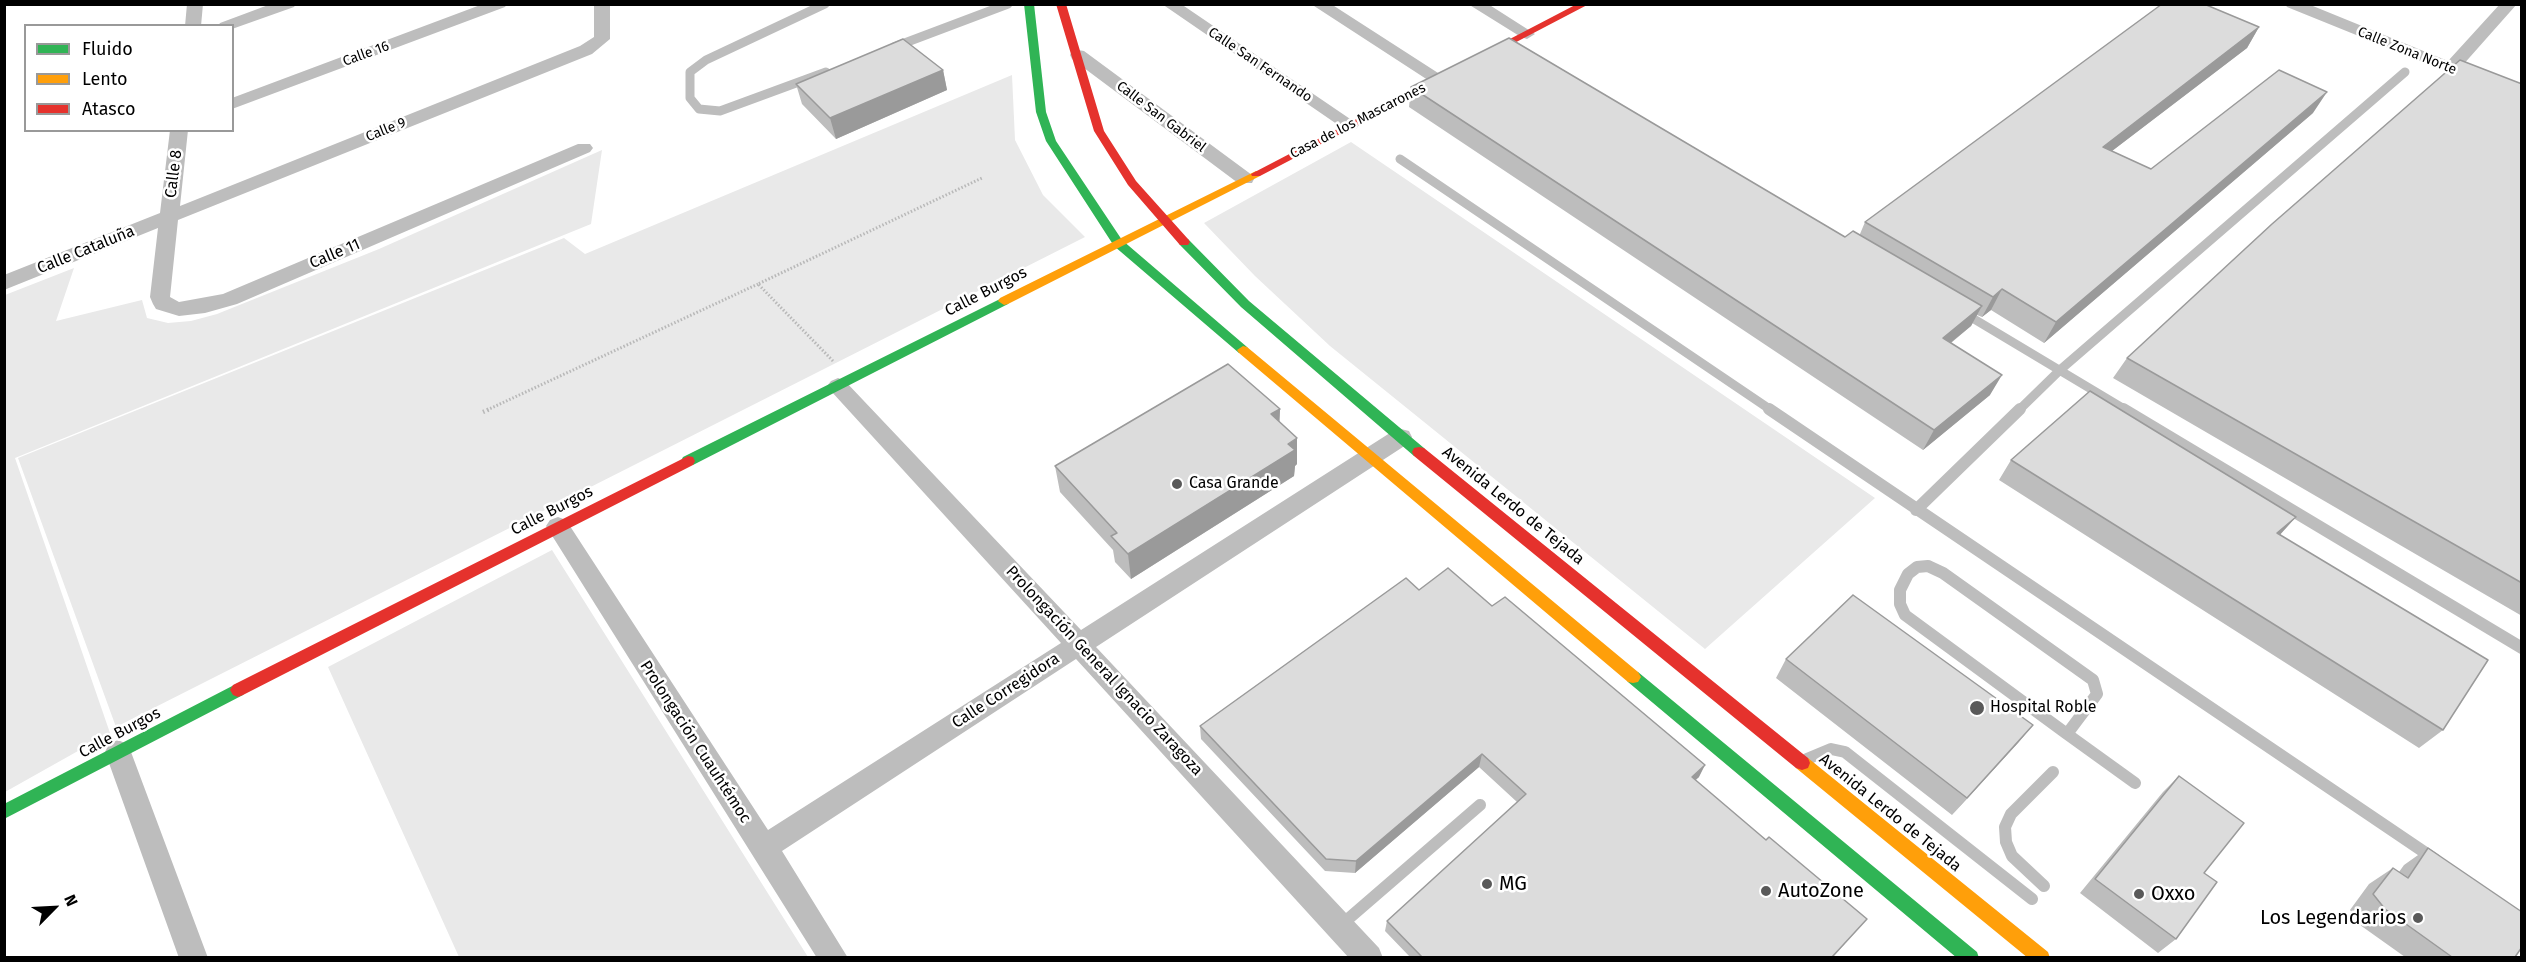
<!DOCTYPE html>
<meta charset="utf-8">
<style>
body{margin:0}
#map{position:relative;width:2526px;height:962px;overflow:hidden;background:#fff;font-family:"Fira Sans",sans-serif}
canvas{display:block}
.frame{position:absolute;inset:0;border:6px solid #000;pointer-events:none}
.legend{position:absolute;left:24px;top:24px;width:210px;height:108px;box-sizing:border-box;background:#fff;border:2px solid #999;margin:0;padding:8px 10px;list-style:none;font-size:18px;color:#000}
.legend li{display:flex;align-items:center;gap:12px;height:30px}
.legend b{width:30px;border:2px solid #999}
.north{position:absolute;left:24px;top:878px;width:60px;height:60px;-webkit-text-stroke:4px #fff;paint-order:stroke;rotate:66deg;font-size:16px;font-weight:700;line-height:24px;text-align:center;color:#000}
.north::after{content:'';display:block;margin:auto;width:21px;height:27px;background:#000;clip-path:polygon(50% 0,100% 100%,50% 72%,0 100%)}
</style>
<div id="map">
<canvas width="2526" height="962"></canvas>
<div class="frame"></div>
<ul class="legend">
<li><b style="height:8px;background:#30b455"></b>Fluido</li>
<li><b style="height:8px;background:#ff9f0a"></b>Lento</li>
<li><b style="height:8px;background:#e5322d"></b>Atasco</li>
</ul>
<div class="north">N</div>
</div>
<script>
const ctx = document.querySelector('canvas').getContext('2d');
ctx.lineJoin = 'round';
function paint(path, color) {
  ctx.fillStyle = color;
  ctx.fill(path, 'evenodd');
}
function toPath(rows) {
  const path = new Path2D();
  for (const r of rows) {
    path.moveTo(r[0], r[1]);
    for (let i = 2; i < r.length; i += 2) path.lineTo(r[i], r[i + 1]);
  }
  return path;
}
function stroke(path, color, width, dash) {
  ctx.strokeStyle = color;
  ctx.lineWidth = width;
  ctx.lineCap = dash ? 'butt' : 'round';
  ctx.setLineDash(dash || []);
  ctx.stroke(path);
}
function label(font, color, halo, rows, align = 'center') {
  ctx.font = font + ' "Fira Sans",sans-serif';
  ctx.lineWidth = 5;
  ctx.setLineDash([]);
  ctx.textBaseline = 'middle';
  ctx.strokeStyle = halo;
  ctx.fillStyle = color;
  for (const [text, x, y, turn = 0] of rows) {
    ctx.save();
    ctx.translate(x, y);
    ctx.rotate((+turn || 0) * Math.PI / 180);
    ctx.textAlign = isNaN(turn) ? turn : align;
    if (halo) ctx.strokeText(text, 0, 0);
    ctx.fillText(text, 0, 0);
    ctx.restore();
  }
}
const green = toPath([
 [1012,75,1015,140,1043,195,1085,237,116,727,18,458,564,238,585,254],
 [1351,142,1875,498,1705,649,1330,346,1255,276,1204,223],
 [602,150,591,224,15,458,110,733,5,792,5,295,74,268,56,321,142,300,147,318,168,323,191,321,217,314,379,249],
 [552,550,808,957,459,957,328,667]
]);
const pathFar1 = toPath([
 [833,361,758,284,982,178],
 [487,410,758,284]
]);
const path = toPath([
 [483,412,490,409]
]);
const laneFar1 = toPath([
 [825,4,706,60,690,72,690,98,699,109,720,111,826,72],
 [894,47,1008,4],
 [1400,159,1771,410],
 [1964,313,2126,410],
 [2019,410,2060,370,2405,72]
]);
const lane = toPath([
 [1769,409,2436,860],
 [2123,409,2522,648],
 [1916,510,2020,409],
 [1928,566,1943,573,2093,680,2097,694,2067,734,1905,615,1900,604,1900,590,1908,574,1917,567,1928,566],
 [2067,734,2135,783],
 [1807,759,1831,749,1845,752,2032,899],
 [2044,886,2012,856,2006,842,2005,827,2011,814,2053,772],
 [1340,926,1480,805]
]);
const street = toPath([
 [187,4,203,4,201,26,185,26,187,4],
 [271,4,296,4,294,7,232,29,232,26,218,26,220,23,271,4],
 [483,4,507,4,505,7,232,109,232,98,483,4],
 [594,4,610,4,610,39,592,54,178,220,170,297,179,302,223,294,578,144,590,144,593,148,590,152,237,304,205,313,179,316,156,309,153,304,150,297,158,228,4,290,4,275,160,213,170,130,188,130,180,206,580,46,594,37,594,4],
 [1162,4,1181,4,1359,125,1356,129,1350,130,1344,129,1162,4],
 [1311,4,1331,4,1449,80,1446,84,1440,85,1434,84,1311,4],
 [1468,4,1488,4,1535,34,1527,39,1521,37,1468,4],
 [2285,4,2308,4,2448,61,2500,4,2517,4,2462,66,2522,91,2522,102,2287,7,2285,4],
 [1078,50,1084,51,1252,175,1254,179,1252,183,1238,183,1072,59,1070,55,1072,51,1078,50],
 [838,378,845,381,1081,630,1393,431,1401,429,1409,431,1412,437,1409,443,1096,647,1379,948,1383,958,1349,958,1076,659,782,851,848,958,817,958,546,526,550,520,558,517,566,520,768,830,1061,643,831,391,827,386,831,381,838,378],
 [118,740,127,744,131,752,208,958,179,958,105,752,109,744,118,740]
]);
const fast = toPath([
 [1024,4,1034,4,1046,112,1056,141,1122,240,1247,347,1249,350,1247,353,1239,353,1114,246,1046,141,1036,112,1024,4],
 [1184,238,1188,239,1249,301,1424,448,1426,452,1424,456,1414,456,1241,307,1180,245,1178,242,1180,239,1184,238],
 [1004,297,1008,298,1010,301,1008,304,693,465,683,465,681,461,683,457,1004,297],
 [1633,671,1638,672,1977,952,1979,958,1957,958,1628,682,1625,677,1628,672,1633,671],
 [238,683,243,685,246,690,243,695,4,819,4,804,238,683]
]);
const slow = toPath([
 [1256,171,1260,172,1260,176,1008,304,1004,305,998,301,1000,298,1256,171],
 [1243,346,1247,347,1638,672,1641,677,1638,682,1633,683,1628,682,1239,353,1237,350,1243,346],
 [1802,756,1808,758,2048,952,2050,958,2028,958,1796,768,1794,763,1796,758,1802,756]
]);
const jam = toPath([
 [1056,4,1066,4,1104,131,1136,181,1188,239,1190,242,1188,245,1180,245,1128,185,1094,131,1056,4],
 [1577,4,1589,4,1260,176,1252,176,1251,174,1577,4],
 [1419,447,1424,448,1808,758,1810,763,1808,768,1802,770,1796,768,1414,456,1412,452,1414,448,1419,447],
 [688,456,693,457,695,461,693,465,243,695,238,697,233,695,230,690,233,685,688,456]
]);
const wall = toPath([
 [2259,27,2247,48,2112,151,2151,169,2313,113,2044,343,1991,310,1982,317,1977,315,1971,326,1951,343,1990,395,1923,450,1409,107,1411,87,1845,237,1860,234,1865,222],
 [943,70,947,90,836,139,802,104,796,84],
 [2522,84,2522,616,2113,378,2127,358],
 [1280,409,1279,422,1297,464,1295,466,1294,476,1131,579,1115,562,1113,550,1060,492,1055,466],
 [2011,460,2296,517,2280,534,2443,730,2419,748,1999,480],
 [1419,590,1492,606,1699,777,1695,780,1766,840,1867,919,1833,957,1410,957,1385,931,1387,921,1517,802,1479,767,1355,873,1325,871,1201,739,1200,726],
 [1786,659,2033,725,1952,815,1776,678],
 [2179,776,2204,873,2176,939,2158,953,2080,893,2163,792],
 [2428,848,2515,957,2405,957,2360,925,2350,910,2369,884,2393,868,2399,872,2404,865]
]);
const shadedWall = toPath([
 [2259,27,2247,48,2091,167,2103,147],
 [943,70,947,90,836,139,830,118],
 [2327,92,2313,113,2044,343,2056,322],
 [2002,289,1991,310,1982,317,1993,297],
 [1982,306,1971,326,1932,358,1943,338],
 [2002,375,1990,395,1923,450,1934,430],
 [1280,409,1279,435,1271,414],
 [1297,438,1297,464,1295,466,1294,476,1131,579,1128,554],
 [2296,517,2278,537,2277,533],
 [2033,725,2018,743,1952,815,1967,798],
 [1482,754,1479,767,1355,873,1356,861],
 [1705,765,1699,777,1686,789,1692,777]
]);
const building = toPath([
 [2162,4,2204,4,2259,27,2103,147,2151,169,2279,70,2327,92,2056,322,2002,289,1993,297,1865,222,2162,4],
 [1509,38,1845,237,1853,231,1982,306,1943,338,2002,375,1934,430,1411,87,1509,38],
 [903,39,943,70,830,118,796,84,903,39],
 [2460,60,2522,84,2522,583,2127,358,2272,224,2460,60],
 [1228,364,1280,409,1271,414,1297,438,1288,444,1295,450,1128,554,1111,536,1117,533,1055,466,1228,364],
 [2090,391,2296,517,2277,533,2488,660,2443,730,2011,460,2090,391],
 [1448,568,1492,606,1505,597,1705,765,1692,777,1766,840,1769,837,1867,919,1832,957,1422,957,1387,921,1526,794,1482,754,1356,861,1326,859,1200,726,1406,578,1419,590,1448,568],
 [1853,595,2033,725,1967,798,1786,659,1853,595],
 [2179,776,2244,823,2204,873,2217,882,2176,939,2095,879,2179,776],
 [2428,848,2522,912,2522,947,2515,957,2452,957,2385,909,2373,894,2393,868,2408,878,2428,848]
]);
const markers = [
 [1177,484,6,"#595959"],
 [1977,708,8,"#595959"],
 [1487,884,6,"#595959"],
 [1766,891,6,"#595959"],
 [2139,894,6,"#595959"],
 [2418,918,6,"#595959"]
];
const farStreetnames = [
 ["Calle Zona Norte",2407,51,22],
 ["Calle 16",366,54,-20],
 ["Calle San Fernando",1260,65,34],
 ["Calle San Gabriel",1161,117,37],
 ["Casa de los Mascarones",1358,121,-27],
 ["Calle 9",386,130,-22]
];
const streetNames = [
 ["Calle 8",174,174,-83],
 ["Calle Cataluña",86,250,-22],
 ["Calle 11",335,254,-23],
 ["Calle Burgos",986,292,-27],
 ["Avenida Lerdo de Tejada",1513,506,39],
 ["Calle Burgos",552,511,-27],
 ["Prolongación General Ignacio Zaragoza",1104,671,47],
 ["Calle Corregidora",1006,691,-33],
 ["Calle Burgos",120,733,-28],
 ["Prolongación Cuauhtémoc",695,742,57],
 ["Avenida Lerdo de Tejada",1890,813,39]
];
const poiNames = [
 ["Casa Grande",1189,484],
 ["Hospital Roble",1990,708]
];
const nearPoinames = [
 ["MG",1499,884],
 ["AutoZone",1778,891],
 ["Oxxo",2151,894],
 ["Los Legendarios",2406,918,"right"]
];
paint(green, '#e9e9e9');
stroke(pathFar1, '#b8b8b8', 3, [1.5, 2]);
stroke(path, '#b8b8b8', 4.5, [1.5, 3]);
stroke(laneFar1, '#bdbdbd', 9);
stroke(lane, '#bdbdbd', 12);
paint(street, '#bdbdbd');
paint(fast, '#30b455');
paint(slow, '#ff9f0a');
paint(jam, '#e5322d');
paint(wall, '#bdbdbd');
paint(shadedWall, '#9a9a9a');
paint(building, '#dcdcdc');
stroke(building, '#9a9a9a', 1.5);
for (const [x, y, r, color] of markers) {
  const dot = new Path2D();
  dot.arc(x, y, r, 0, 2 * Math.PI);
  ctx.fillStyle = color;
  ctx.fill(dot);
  stroke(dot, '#fff', 2);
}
label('14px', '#000', '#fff', farStreetnames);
label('16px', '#000', '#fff', streetNames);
label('16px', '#000', '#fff', poiNames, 'left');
label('20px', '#000', '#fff', nearPoinames, 'left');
</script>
